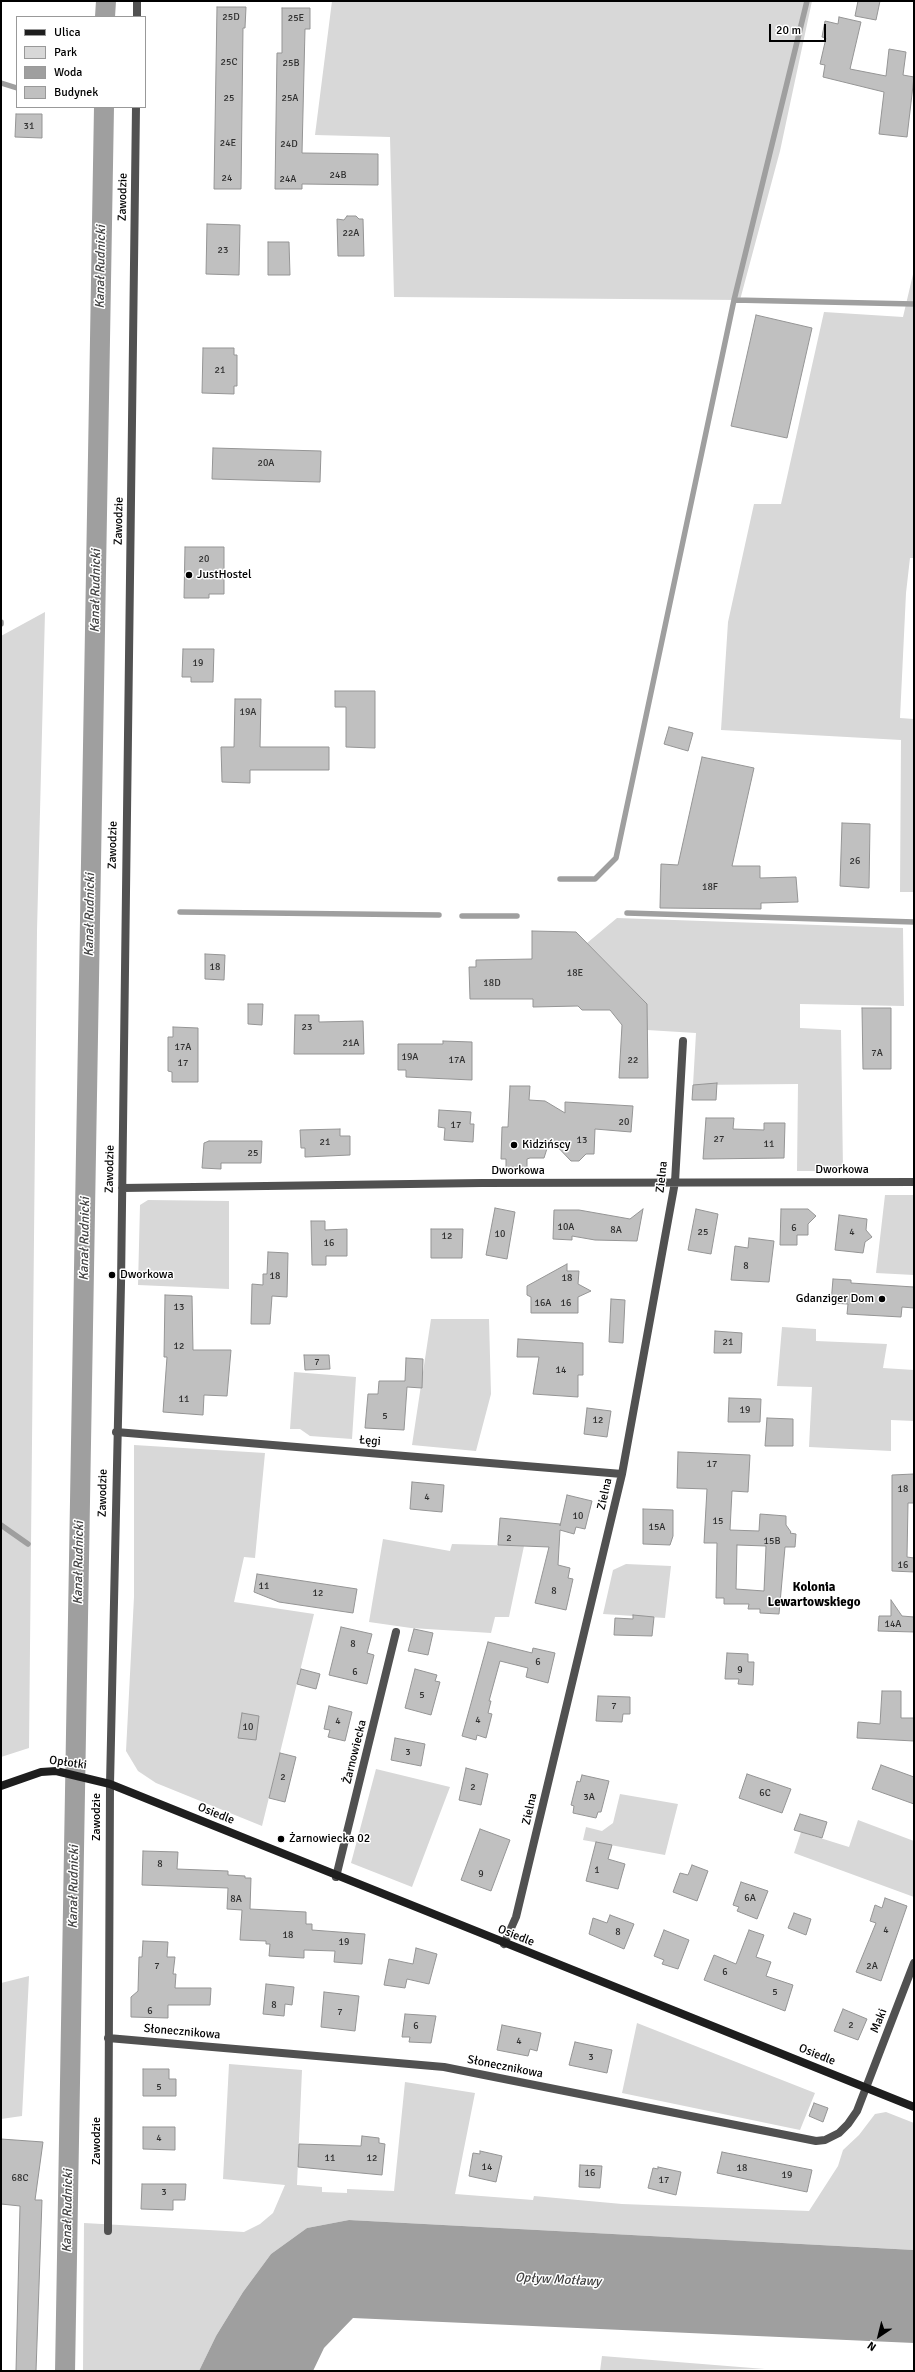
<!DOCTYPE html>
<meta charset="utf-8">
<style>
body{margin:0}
#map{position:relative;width:915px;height:2372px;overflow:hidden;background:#fff;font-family:Signika,sans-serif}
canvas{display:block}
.frame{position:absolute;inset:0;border:2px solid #000;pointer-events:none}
.legend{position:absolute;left:16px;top:16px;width:130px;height:92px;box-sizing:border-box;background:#fff;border:1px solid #999;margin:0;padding:5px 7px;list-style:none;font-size:12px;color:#000}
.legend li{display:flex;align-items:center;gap:8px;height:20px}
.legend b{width:20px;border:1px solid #999}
.north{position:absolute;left:859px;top:2316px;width:40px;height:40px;-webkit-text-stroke:3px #fff;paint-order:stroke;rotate:215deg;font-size:11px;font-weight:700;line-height:16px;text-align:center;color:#000}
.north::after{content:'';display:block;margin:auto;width:14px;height:18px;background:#000;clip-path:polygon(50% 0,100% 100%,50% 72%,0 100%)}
.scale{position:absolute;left:769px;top:24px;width:57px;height:18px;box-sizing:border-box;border:2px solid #000;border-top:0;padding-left:5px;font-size:12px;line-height:14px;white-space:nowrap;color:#000;-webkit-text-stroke:3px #fff;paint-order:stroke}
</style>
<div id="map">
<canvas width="915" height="2372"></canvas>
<div class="frame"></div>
<ul class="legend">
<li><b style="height:5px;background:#1e1e1e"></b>Ulica</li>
<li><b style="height:11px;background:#d8d8d8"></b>Park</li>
<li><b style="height:11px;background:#9f9f9f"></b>Woda</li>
<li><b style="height:11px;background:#c0c0c0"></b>Budynek</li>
</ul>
<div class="north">N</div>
<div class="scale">20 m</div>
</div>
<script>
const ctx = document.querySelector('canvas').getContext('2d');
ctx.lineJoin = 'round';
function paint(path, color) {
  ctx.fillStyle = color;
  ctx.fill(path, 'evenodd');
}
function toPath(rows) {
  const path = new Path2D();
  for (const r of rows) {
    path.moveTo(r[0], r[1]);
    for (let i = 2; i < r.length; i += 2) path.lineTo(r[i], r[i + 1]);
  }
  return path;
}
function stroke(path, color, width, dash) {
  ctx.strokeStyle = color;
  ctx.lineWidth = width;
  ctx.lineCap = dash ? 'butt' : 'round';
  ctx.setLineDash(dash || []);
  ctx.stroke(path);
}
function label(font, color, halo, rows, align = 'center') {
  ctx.font = font + ' Signika,sans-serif';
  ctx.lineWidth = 3;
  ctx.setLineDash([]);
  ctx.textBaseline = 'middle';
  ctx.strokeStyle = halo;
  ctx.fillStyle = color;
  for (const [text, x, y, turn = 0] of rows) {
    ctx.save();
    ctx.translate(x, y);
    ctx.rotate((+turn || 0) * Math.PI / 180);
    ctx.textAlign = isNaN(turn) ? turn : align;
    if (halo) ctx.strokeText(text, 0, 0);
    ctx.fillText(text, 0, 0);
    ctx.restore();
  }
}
const green = toPath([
 [332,1,812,1,780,151,740,300,394,297,390,137,315,135],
 [914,270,914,558,910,558,906,593,900,718,914,719,914,892,900,892,901,740,721,730,728,622,754,504,781,504,824,312,903,317],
 [45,612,37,931,29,1748,1,1757,1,636],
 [617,918,903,928,904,1006,800,1004,800,1028,841,1030,843,1171,797,1171,798,1084,693,1085,696,1033,647,1030,647,1004,587,943],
 [885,1195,914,1195,914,1275,876,1273],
 [148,1200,229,1201,229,1289,138,1285,140,1205],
 [431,1319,489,1319,491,1394,476,1451,412,1445],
 [782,1327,816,1329,816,1341,887,1344,883,1368,914,1370,914,1421,891,1420,891,1451,809,1447,812,1387,777,1386],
 [294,1372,356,1377,352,1439,310,1436,300,1429,290,1429],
 [134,1445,265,1453,255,1558,244,1557,234,1602,314,1614,262,1826,156,1783,138,1771,126,1751,134,1597],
 [383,1539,450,1551,452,1544,524,1546,509,1617,495,1617,491,1633,411,1628,369,1622],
 [626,1564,671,1566,665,1618,603,1614,613,1570],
 [376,1769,450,1787,412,1887,351,1863],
 [620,1794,678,1804,665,1855,583,1840,586,1827,602,1831,613,1823],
 [858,1820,914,1841,914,1897,794,1853,801,1832,849,1847],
 [29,1976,22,2116,1,2119,1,1983],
 [637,2023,815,2093,800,2130,622,2093],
 [229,2064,302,2070,297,2185,322,2187,322,2192,347,2193,347,2189,394,2191,405,2082,475,2093,455,2194,533,2200,534,2196,622,2204,809,2211,838,2166,843,2150,859,2135,875,2114,886,2112,914,2123,914,2250,349,2220,307,2228,271,2254,243,2292,216,2336,199,2371,83,2371,84,2223,244,2232,260,2224,273,2213,285,2185,223,2179],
 [602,2356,765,2369,600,2371]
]);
const water = toPath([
 [349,2220,914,2250,914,2343,353,2318,324,2348,313,2371,199,2371,216,2336,243,2292,271,2254,307,2228]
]);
const stream = toPath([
 [1,83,17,88],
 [734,300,914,304],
 [1,622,1,624],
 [560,879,595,879,616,858,734,300,807,1],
 [180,912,439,915],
 [627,913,914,922],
 [462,916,517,916],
 [1,1525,28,1544]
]);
const canal = toPath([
 [105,17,106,1],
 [65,2371,104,107]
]);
const building = toPath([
 [858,1,880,1,876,20,855,16,858,1],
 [217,7,246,7,245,28,243,28,241,189,214,189,217,7],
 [282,8,310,8,310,29,305,29,302,153,378,154,378,185,302,184,302,189,275,189,277,53,282,53,282,8],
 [839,17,861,22,850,69,886,76,889,49,906,52,903,75,914,77,907,137,879,134,884,92,823,77,825,65,820,64,826,38,822,37,825,21,838,24,839,17],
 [16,114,42,114,42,138,15,137,16,114],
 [347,216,356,216,359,219,363,219,364,256,338,256,337,219,344,220,347,216],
 [207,224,240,225,239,275,206,274,207,224],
 [268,242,289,242,290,275,268,275,268,242],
 [756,315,812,328,787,438,731,426,756,315],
 [203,348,234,348,234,355,237,355,237,386,234,386,234,394,202,393,203,348],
 [213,448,321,451,320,482,212,479,213,448],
 [185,547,224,547,224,594,209,594,209,598,184,598,185,547],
 [183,649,214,649,213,682,191,682,191,677,182,677,183,649],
 [335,691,375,691,375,748,346,747,346,707,335,707,335,691],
 [235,699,261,699,260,747,329,747,329,770,250,770,250,783,222,782,221,747,234,747,235,699],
 [669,727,693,733,688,751,664,744,669,727],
 [702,757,754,768,732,866,760,866,760,878,796,877,798,902,761,903,761,909,660,908,661,864,678,865,702,757],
 [842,823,870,824,869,888,840,886,842,823],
 [532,931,576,932,647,1004,648,1078,619,1078,622,1025,610,1010,582,1010,578,1006,533,1007,533,999,470,999,469,967,476,967,476,960,532,959,532,931],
 [205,954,225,955,224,980,205,979,205,954],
 [248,1004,263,1004,262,1025,248,1024,248,1004],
 [862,1008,891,1008,891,1069,863,1069,862,1008],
 [295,1015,319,1015,319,1022,363,1021,364,1054,294,1054,295,1015],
 [173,1027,198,1028,198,1082,172,1082,172,1072,168,1071,168,1037,173,1037,173,1027],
 [443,1041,472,1042,472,1080,406,1077,406,1070,398,1070,398,1044,443,1044,443,1041],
 [717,1083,716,1100,692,1100,693,1085,717,1083],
 [510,1086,530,1086,529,1100,545,1101,565,1113,565,1102,633,1106,631,1132,595,1129,594,1154,586,1154,579,1161,571,1161,550,1139,544,1158,530,1158,527,1159,527,1168,506,1168,506,1159,501,1159,502,1127,508,1127,510,1086],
 [439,1110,471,1112,470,1124,474,1124,473,1142,444,1140,445,1128,438,1127,439,1110],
 [706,1118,734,1118,733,1129,764,1130,764,1123,785,1123,784,1158,703,1159,706,1118],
 [340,1129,340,1136,350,1136,350,1155,305,1157,305,1148,301,1148,300,1130,340,1129],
 [209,1141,262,1141,261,1163,221,1163,221,1169,202,1168,204,1143,209,1141],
 [495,1208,515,1212,507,1259,486,1255,495,1208],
 [643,1209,637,1241,595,1240,572,1236,572,1240,553,1239,554,1210,579,1210,630,1219,643,1209],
 [696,1209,718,1214,711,1254,688,1250,696,1209],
 [781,1209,808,1209,816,1216,808,1224,808,1235,797,1235,797,1245,780,1245,781,1209],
 [839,1215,867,1219,866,1230,872,1237,865,1242,863,1253,835,1250,839,1215],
 [311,1221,325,1221,325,1230,347,1229,347,1256,326,1256,326,1265,312,1265,311,1221],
 [431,1229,463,1229,462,1258,431,1258,431,1229],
 [749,1238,774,1241,769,1282,731,1280,735,1246,748,1248,749,1238],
 [268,1252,288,1253,287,1297,272,1296,270,1324,251,1324,252,1284,263,1285,263,1274,267,1274,268,1252],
 [567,1264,567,1271,579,1271,578,1284,591,1291,578,1297,578,1313,531,1313,531,1297,527,1295,527,1286,567,1264],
 [833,1279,851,1280,851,1283,914,1287,914,1308,902,1307,901,1317,847,1314,848,1304,831,1303,833,1279],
 [165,1295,192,1296,193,1350,231,1350,227,1396,204,1395,203,1415,163,1412,167,1357,164,1357,165,1295],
 [611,1299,625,1300,623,1343,609,1342,611,1299],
 [715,1331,742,1333,741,1353,714,1353,715,1331],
 [518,1339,583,1343,583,1375,578,1375,578,1397,533,1394,539,1357,517,1357,518,1339],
 [304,1355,329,1355,330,1369,305,1370,304,1355],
 [406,1358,423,1359,422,1388,407,1387,404,1430,365,1428,368,1394,378,1394,379,1381,405,1381,406,1358],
 [729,1398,761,1399,760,1422,728,1422,729,1398],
 [587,1408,611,1411,607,1437,584,1434,587,1408],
 [767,1418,793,1419,793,1446,765,1446,767,1418],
 [678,1452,750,1455,748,1492,732,1491,730,1530,759,1531,760,1514,786,1516,786,1525,791,1532,790,1533,796,1534,795,1547,785,1547,779,1614,760,1613,760,1609,748,1609,749,1604,724,1604,724,1598,716,1598,717,1543,704,1543,707,1489,677,1488,678,1452],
 [737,1545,766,1546,764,1591,736,1589,737,1545],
 [914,1474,914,1503,908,1503,907,1557,914,1558,914,1572,892,1571,892,1475,914,1474],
 [412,1482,444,1485,442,1512,410,1509,412,1482],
 [567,1495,592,1501,585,1529,576,1527,574,1534,560,1530,558,1565,570,1568,568,1578,573,1579,566,1610,535,1603,549,1547,498,1545,500,1518,560,1524,560,1526,567,1495],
 [643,1509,673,1510,673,1536,670,1545,643,1544,643,1509],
 [257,1574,357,1589,353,1613,279,1602,254,1592,257,1574],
 [891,1600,902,1616,914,1617,914,1632,878,1631,879,1616,891,1616,891,1600],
 [633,1615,654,1617,652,1636,614,1635,615,1618,633,1619,633,1615],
 [341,1627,372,1634,367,1653,374,1655,367,1684,329,1675,341,1627],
 [414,1629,433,1633,428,1655,408,1651,414,1629],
 [488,1642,532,1653,533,1648,555,1653,548,1683,526,1677,528,1668,500,1661,489,1701,491,1701,488,1713,492,1714,486,1738,477,1735,476,1740,462,1736,488,1642],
 [727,1653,748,1654,748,1662,754,1662,753,1685,738,1684,739,1679,725,1679,727,1653],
 [301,1669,320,1674,316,1689,297,1684,301,1669],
 [415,1669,437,1675,435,1681,440,1682,431,1715,405,1708,415,1669],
 [882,1691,901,1691,901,1718,914,1718,914,1741,857,1738,858,1722,880,1724,882,1691],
 [598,1696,630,1697,630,1714,623,1714,622,1722,596,1721,598,1696],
 [329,1706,352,1712,345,1741,328,1737,330,1730,324,1729,329,1706],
 [242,1713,259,1716,256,1740,238,1738,242,1713],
 [395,1738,425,1744,421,1766,391,1760,395,1738],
 [280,1753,296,1757,285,1802,269,1798,280,1753],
 [881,1765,914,1777,914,1804,872,1789,881,1765],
 [466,1768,488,1774,481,1805,459,1800,466,1768],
 [747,1774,791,1789,782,1813,739,1798,747,1774],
 [582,1775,609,1781,601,1812,598,1812,596,1818,573,1813,574,1806,571,1805,577,1781,580,1782,582,1775],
 [800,1814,827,1822,822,1838,794,1830,800,1814],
 [480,1829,510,1840,491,1891,461,1880,480,1829],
 [596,1842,612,1845,608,1859,625,1864,618,1889,586,1881,596,1842],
 [143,1851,178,1852,177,1869,228,1871,228,1875,245,1876,245,1878,251,1878,250,1909,306,1912,306,1924,312,1924,312,1930,365,1934,362,1964,334,1962,335,1951,304,1950,304,1958,269,1956,270,1944,266,1944,266,1941,240,1940,242,1910,227,1909,228,1888,142,1885,143,1851],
 [692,1865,708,1871,697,1901,673,1892,680,1873,688,1875,692,1865],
 [741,1882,768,1891,757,1919,737,1911,739,1907,733,1905,741,1882],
 [885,1898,907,1906,881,1981,856,1972,876,1923,870,1921,875,1905,882,1908,885,1898],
 [794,1913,811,1919,806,1935,788,1928,794,1913],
 [610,1915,634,1924,624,1949,589,1934,593,1918,607,1923,610,1915],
 [664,1930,689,1940,678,1969,662,1964,664,1960,654,1956,664,1930],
 [749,1930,764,1935,756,1957,771,1962,766,1976,793,1985,785,2011,704,1980,714,1955,736,1964,749,1930],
 [143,1941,168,1942,167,1957,175,1957,173,1974,176,1974,175,1988,211,1988,210,2005,168,2005,168,2018,131,2017,131,1997,138,1991,139,1957,142,1957,143,1941],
 [416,1948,437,1954,429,1984,407,1979,405,1988,384,1985,389,1959,413,1964,416,1948],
 [266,1984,294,1987,292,2005,285,2004,284,2016,263,2014,266,1984],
 [324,1992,359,1996,355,2031,321,2027,324,1992],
 [843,2009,867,2019,858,2040,834,2031,843,2009],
 [405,2014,436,2016,431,2043,409,2042,410,2037,402,2037,405,2014],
 [502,2025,541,2033,537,2051,530,2049,528,2056,497,2050,502,2025],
 [575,2042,612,2050,607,2073,569,2065,575,2042],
 [143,2069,169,2069,169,2079,176,2079,176,2096,143,2096,143,2069],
 [814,2103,828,2108,823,2122,809,2116,814,2103],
 [143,2127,175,2127,175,2150,143,2149,143,2127],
 [362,2136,379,2138,379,2143,385,2144,382,2175,298,2167,299,2144,361,2146,362,2136],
 [1,2139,43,2142,35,2200,42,2200,36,2371,16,2371,20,2206,1,2204,1,2139],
 [480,2151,502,2156,496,2182,469,2176,473,2153,480,2154,480,2151],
 [722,2152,812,2170,807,2192,717,2173,722,2152],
 [580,2165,602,2166,600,2188,579,2187,580,2165],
 [658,2167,681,2172,676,2195,648,2188,653,2168,658,2169,658,2167],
 [142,2184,186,2184,185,2200,173,2200,173,2210,141,2209,142,2184]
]);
const street = toPath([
 [137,17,137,1],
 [122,1188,482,1183,914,1182],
 [116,1432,622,1474],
 [336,1877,396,1632],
 [504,1944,516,1917,622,1474,675,1182,683,1041],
 [108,2038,444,2067,816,2141,825,2140,839,2133,848,2124,857,2111,914,1963],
 [108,2231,110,1784,121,1284,136,107]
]);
const secondary = toPath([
 [1,1786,41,1772,56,1771,110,1784,914,2107]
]);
const markers = [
 [189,575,4,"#000"],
 [514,1145,4,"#000"],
 [112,1275,4,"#000"],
 [882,1299,4,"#000"],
 [281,1839,4,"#000"]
];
const numberNames = [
 ["25D",231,17],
 ["25E",296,18],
 ["25C",229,62],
 ["25B",291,63],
 ["25",229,98],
 ["25A",290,98],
 ["31",29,126],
 ["24E",228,143],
 ["24D",289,144],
 ["24B",338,175],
 ["24",227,178],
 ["24A",288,179],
 ["22A",351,233],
 ["23",223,250],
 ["21",220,370],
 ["20A",266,463],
 ["20",204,559],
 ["19",198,663],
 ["19A",248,712],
 ["26",855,861],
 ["18F",710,887],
 ["18",215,967],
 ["18E",575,973],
 ["18D",492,983],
 ["23",307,1027],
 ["21A",351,1043],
 ["17A",183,1047],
 ["7A",877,1053],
 ["19A",410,1057],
 ["17A",457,1060],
 ["22",633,1060],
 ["17",183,1063],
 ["20",624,1122],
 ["17",456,1125],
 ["27",719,1139],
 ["13",582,1140],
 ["21",325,1142],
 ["11",769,1144],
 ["25",253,1153],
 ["10A",566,1227],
 ["6",794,1228],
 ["8A",616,1230],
 ["25",703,1232],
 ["4",852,1232],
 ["10",500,1234],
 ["12",447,1236],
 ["16",329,1243],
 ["8",746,1266],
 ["18",275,1276],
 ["18",567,1278],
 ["16A",543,1303],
 ["16",566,1303],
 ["13",179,1307],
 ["21",728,1342],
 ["12",179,1346],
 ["7",317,1362],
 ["14",561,1370],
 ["11",184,1399],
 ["19",745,1410],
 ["5",385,1416],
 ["12",598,1420],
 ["17",712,1464],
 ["18",903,1489],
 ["4",427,1497],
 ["10",578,1516],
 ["15",718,1521],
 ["15A",657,1527],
 ["2",509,1538],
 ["15B",772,1541],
 ["16",903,1565],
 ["11",264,1586],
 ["8",554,1591],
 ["12",318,1593],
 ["14A",893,1624],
 ["8",353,1644],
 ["6",538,1662],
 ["9",740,1670],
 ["6",355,1672],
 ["5",422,1695],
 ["7",614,1706],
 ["4",478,1720],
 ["4",338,1721],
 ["10",248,1727],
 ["3",408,1752],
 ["2",283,1777],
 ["2",473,1787],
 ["6C",765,1793],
 ["3A",589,1797],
 ["8",160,1864],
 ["1",597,1870],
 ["9",481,1874],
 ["6A",750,1898],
 ["8A",236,1899],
 ["4",886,1930],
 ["8",618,1932],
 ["18",288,1935],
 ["19",344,1942],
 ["7",157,1966],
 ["2A",872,1966],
 ["6",725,1972],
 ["5",775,1992],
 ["8",274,2005],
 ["6",150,2011],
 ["7",340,2012],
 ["2",851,2025],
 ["6",416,2026],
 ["4",519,2041],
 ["3",591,2057],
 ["5",159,2087],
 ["4",159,2138],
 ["11",330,2158],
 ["12",372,2158],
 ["14",487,2167],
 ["18",742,2168],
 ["16",590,2173],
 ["19",787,2175],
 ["68C",20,2178],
 ["17",664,2180],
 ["3",164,2192]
];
const streetNames = [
 ["Zawodzie",123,197,-89],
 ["Zawodzie",119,521,-89],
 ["Zawodzie",113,845,-89],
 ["Zawodzie",110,1169,-89],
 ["Dworkowa",842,1170],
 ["Dworkowa",518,1171],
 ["Zielna",662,1177,-84],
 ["Łęgi",370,1441,5],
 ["Zawodzie",103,1493,-89],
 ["Zielna",605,1494,-77],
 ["Żarnowiecka",355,1752,-76],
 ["Opłotki",68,1763,8],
 ["Zielna",530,1809,-77],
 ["Osiedle",216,1814,22],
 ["Zawodzie",97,1817,-90],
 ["Osiedle",516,1936,22],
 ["Maki",879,2021,-68],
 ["Słonecznikowa",182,2032,5],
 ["Osiedle",817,2055,22],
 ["Słonecznikowa",505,2067,11],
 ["Zawodzie",97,2141,-90]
];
const poiNames = [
 ["JustHostel",197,575],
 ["Kidzińscy",522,1145],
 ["Dworkowa",120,1275],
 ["Gdanziger Dom",874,1299,"right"],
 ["Żarnowiecka 02",289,1839]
];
const waterNames = [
 ["Kanał Rudnicki",101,267,-89],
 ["Kanał Rudnicki",96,591,-89],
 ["Kanał Rudnicki",90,915,-89],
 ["Kanał Rudnicki",85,1239,-89],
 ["Kanał Rudnicki",79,1563,-89],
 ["Kanał Rudnicki",74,1887,-89],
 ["Kanał Rudnicki",68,2211,-89],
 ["Opływ Motławy",558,2280,3]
];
const neighbourhoodNames = [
 ["Kolonia",814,1588],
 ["Lewartowskiego",814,1603]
];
paint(green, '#d8d8d8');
paint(water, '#9f9f9f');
stroke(stream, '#9f9f9f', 5.5);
stroke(canal, '#9f9f9f', 20);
paint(building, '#c0c0c0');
stroke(building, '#959595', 1);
stroke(street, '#515151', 8);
stroke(secondary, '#1e1e1e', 8);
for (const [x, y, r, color] of markers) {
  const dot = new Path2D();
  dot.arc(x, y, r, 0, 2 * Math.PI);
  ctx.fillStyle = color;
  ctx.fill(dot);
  stroke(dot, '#fff', 1.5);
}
label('10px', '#303030', null, numberNames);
label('12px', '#000', '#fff', streetNames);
label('12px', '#000', '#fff', poiNames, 'left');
label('italic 13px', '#404040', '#fff', waterNames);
label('bold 13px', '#000', '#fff', neighbourhoodNames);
</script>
